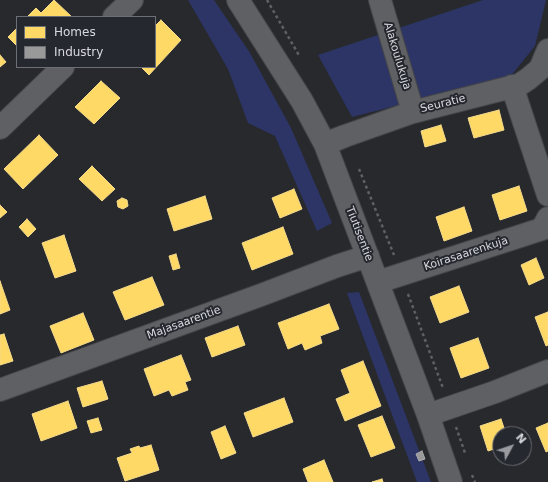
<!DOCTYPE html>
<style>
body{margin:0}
#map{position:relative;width:548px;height:482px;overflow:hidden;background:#28292d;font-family:"DejaVu Sans",sans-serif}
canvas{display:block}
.legend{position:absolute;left:16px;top:16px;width:140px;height:52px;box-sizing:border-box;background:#26282f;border:1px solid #6d6f75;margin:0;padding:5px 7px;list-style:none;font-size:12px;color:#d7d9de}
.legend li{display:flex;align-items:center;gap:8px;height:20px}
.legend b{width:20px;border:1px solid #6d6f75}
.north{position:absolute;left:492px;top:426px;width:40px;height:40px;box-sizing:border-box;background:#26282f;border:1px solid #6d6f75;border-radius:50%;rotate:50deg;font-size:11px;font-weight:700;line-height:16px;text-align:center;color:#d7d9de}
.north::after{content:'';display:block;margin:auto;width:14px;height:18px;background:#9a9ba0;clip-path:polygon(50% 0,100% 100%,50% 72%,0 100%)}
</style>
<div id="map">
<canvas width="548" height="482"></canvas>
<ul class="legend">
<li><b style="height:11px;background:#ffd966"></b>Homes</li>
<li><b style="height:11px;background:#999"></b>Industry</li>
</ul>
<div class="north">N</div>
</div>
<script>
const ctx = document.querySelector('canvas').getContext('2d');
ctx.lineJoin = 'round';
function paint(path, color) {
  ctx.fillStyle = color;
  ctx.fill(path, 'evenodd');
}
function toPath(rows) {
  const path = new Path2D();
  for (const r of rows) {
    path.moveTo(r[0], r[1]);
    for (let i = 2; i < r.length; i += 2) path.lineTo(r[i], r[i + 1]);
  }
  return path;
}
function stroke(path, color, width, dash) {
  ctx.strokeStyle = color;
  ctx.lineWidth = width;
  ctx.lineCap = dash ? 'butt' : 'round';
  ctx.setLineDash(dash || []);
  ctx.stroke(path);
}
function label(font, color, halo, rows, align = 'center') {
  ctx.font = font + ' "DejaVu Sans",sans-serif';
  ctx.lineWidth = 4;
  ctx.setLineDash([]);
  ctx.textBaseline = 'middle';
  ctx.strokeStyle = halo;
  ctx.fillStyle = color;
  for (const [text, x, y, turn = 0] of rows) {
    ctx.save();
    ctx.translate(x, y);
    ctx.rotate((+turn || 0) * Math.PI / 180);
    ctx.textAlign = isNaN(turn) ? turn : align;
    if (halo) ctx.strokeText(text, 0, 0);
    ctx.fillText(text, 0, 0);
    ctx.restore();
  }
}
const green = toPath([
 [188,0,214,0,250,53,291,128,332,223,317,231,275,136,248,123,228,69],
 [483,0,546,0,535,46,510,77,352,117,318,55],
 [359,292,431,482,417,482,347,293]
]);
const homes = toPath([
 [54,0,72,17,27,17,36,8,41,13,54,0],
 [161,20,181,40,149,75,141,67,155,67,155,26,161,20],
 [17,28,17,46,8,37,17,28],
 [0,55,6,62,0,67,0,55],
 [101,81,120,98,94,124,75,107,101,81],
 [499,110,504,130,474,138,468,118,499,110],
 [441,125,446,141,425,147,421,131,441,125],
 [39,135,58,155,23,189,4,169,39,135],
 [92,166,115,189,102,201,79,179,92,166],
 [519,186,527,211,500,220,492,195,519,186],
 [294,189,302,209,280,218,272,198,294,189],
 [205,196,212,219,174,231,167,209,205,196],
 [122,198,127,200,128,206,123,209,118,207,117,201,122,198],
 [0,205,7,212,0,218,0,205],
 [464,207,472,231,444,241,436,217,464,207],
 [27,219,36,229,28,237,19,227,27,219],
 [283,227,293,254,252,270,242,243,283,227],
 [64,235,76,271,55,278,42,243,64,235],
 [176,254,180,268,173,270,169,256,176,254],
 [536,258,544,278,529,285,521,265,536,258],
 [152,277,164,305,125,320,113,292,152,277],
 [0,281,10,310,0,314,0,281],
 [459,286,469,312,440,323,430,297,459,286],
 [329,304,339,329,320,336,322,343,305,350,302,343,288,349,278,323,329,304],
 [548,312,548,345,546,346,535,317,548,312],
 [83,313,94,340,61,353,50,326,83,313],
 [238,326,245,345,212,357,205,338,238,326],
 [4,334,13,361,0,365,0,335,4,334],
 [478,338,489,368,461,378,450,348,478,338],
 [181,355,191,380,185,382,188,390,172,396,169,390,154,396,144,369,181,355],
 [363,361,381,406,345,421,336,399,350,393,341,370,363,361],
 [102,381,108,399,83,407,77,388,102,381],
 [284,398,293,422,253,437,244,413,284,398],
 [68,401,77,428,41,441,32,414,68,401],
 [382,416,395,448,371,457,358,425,382,416],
 [98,418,102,430,91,433,87,421,98,418],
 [501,419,506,434,500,434,500,447,488,451,480,426,501,419],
 [548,423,548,451,546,452,536,428,548,423],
 [225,426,236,453,221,459,211,432,225,426],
 [151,445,159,470,125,481,117,458,132,453,130,449,139,446,140,448,151,445],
 [324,460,333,482,308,482,303,469,324,460],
 [382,479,383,482,372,482,382,479]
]);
const industry = toPath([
 [422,451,425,459,419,461,416,454,422,451]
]);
const path = toPath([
 [267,0,300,57],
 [359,169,394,255],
 [408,294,443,388],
 [456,427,465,453],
 [472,475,475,482]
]);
const minor = toPath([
 [238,0,302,101,325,144,428,415,451,482],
 [380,0,413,112],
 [114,17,132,0],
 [512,86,548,195],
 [0,128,63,67],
 [325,144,345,136,413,112,519,85,528,79,540,69,548,50],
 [378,282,542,229,548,218],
 [0,390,261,295,337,266,368,256],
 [428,415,495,392,548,371]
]);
const streetNames = [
 ["Alakoulukuja",397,56,73],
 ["Seuratie",443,104,-14],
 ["Tiutisentie",359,234,69],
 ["Koirasaarenkuja",466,254,-18],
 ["Majasaarentie",184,323,-20]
];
paint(green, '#2d3566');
paint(homes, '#ffd966');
stroke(homes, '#f3d98a', 1);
paint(industry, '#999');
stroke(industry, '#acacae', 1);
stroke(minor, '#454649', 24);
stroke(path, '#5f6064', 2.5, [3, 3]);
stroke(minor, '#5f6063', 22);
label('11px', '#d7d9de', '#26282f', streetNames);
</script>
